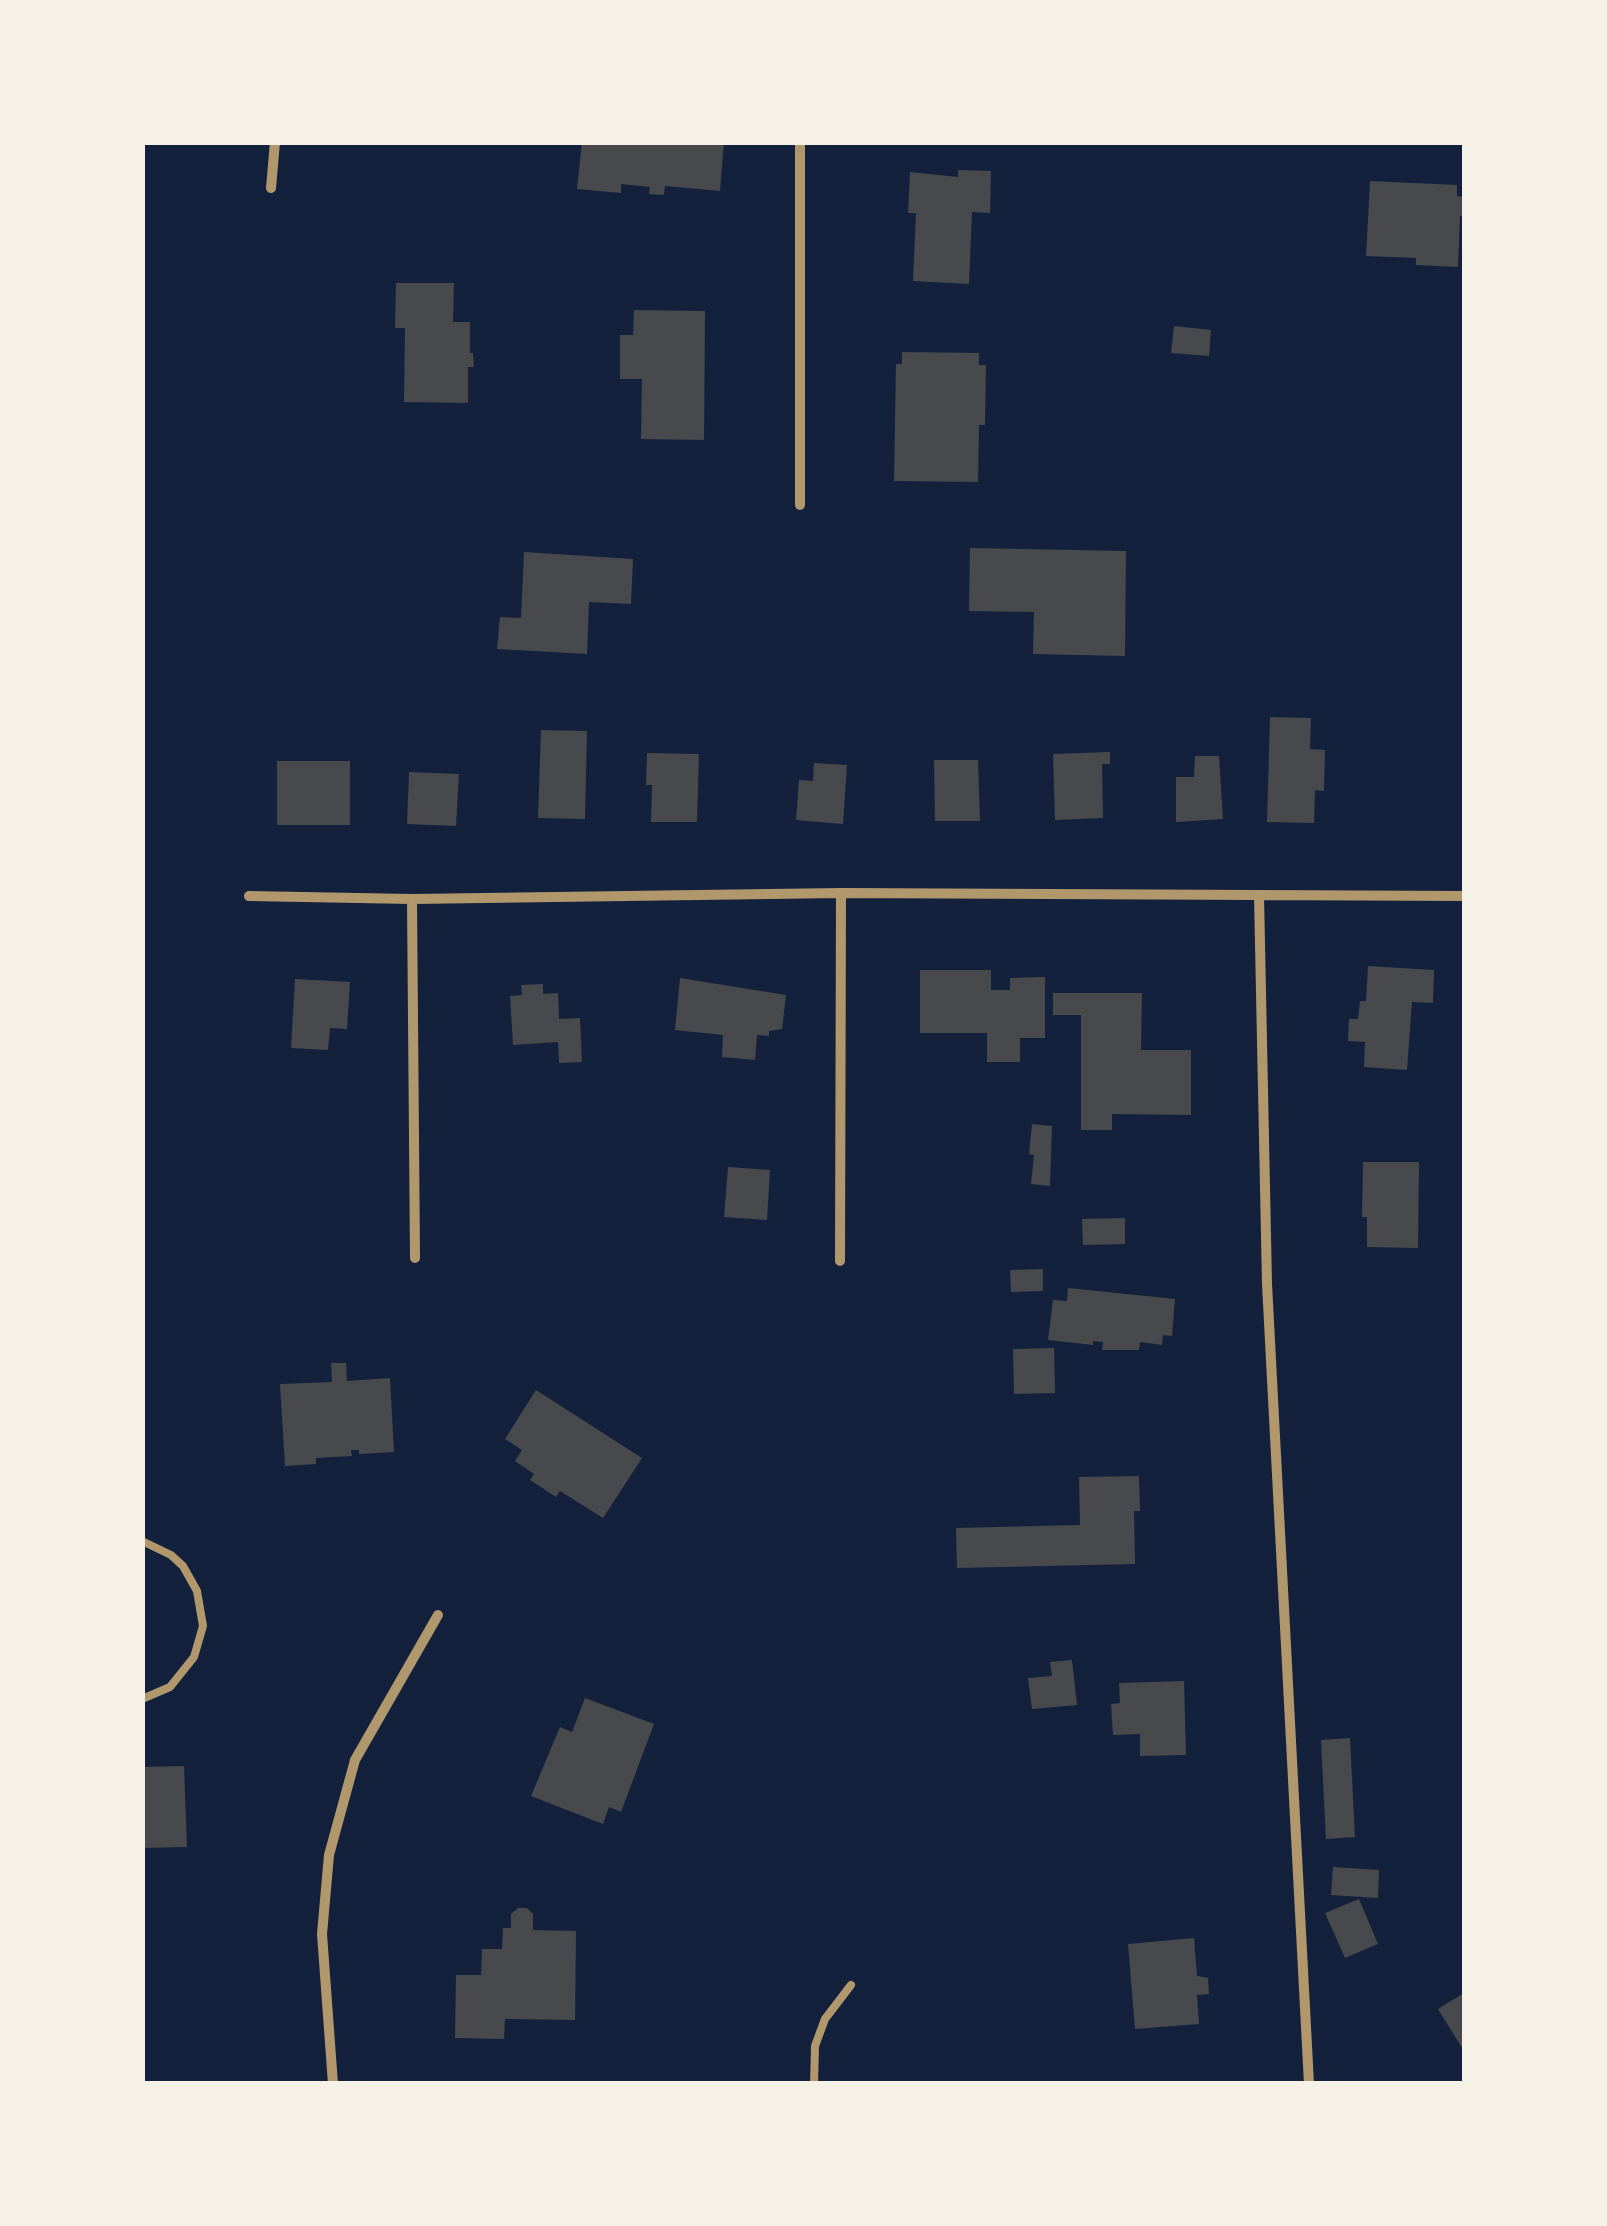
<!DOCTYPE html>
<style>
body{margin:0}
#map{position:relative;width:1607px;height:2226px;overflow:hidden;background:#14213d;font-family:"Titillium Web",sans-serif}
canvas{display:block}
.frame{position:absolute;inset:0;border:145px solid #f6f1e7;pointer-events:none}
</style>
<div id="map">
<canvas width="1607" height="2226"></canvas>
<div class="frame"></div>
</div>
<script>
const ctx = document.querySelector('canvas').getContext('2d');
ctx.lineJoin = 'round';
function paint(path, color) {
  ctx.fillStyle = color;
  ctx.fill(path, 'evenodd');
}
function toPath(rows) {
  const path = new Path2D();
  for (const r of rows) {
    path.moveTo(r[0], r[1]);
    for (let i = 2; i < r.length; i += 2) path.lineTo(r[i], r[i + 1]);
  }
  return path;
}
function stroke(path, color, width, dash) {
  ctx.strokeStyle = color;
  ctx.lineWidth = width;
  ctx.lineCap = dash ? 'butt' : 'round';
  ctx.setLineDash(dash || []);
  ctx.stroke(path);
}
const building = toPath([
 [582,142,724,142,720,191,665,186,664,195,649,194,650,187,621,184,621,193,577,189],
 [958,170,991,171,990,213,972,212,969,284,913,281,916,213,908,213,910,172,958,177],
 [1370,181,1457,185,1457,196,1464,197,1464,216,1460,216,1458,267,1416,265,1416,258,1366,256],
 [396,283,454,283,453,322,470,322,470,353,473,353,474,367,468,367,468,403,404,402,405,328,395,328],
 [634,310,705,311,704,440,641,439,642,379,620,379,620,335,633,335],
 [1174,326,1211,330,1209,356,1171,353],
 [902,352,979,353,979,365,986,365,985,425,979,425,978,482,894,481,896,364,902,364],
 [970,548,1126,551,1125,656,1033,654,1034,612,969,611],
 [524,552,633,559,631,604,589,602,587,654,497,649,500,617,521,618],
 [1270,717,1311,718,1310,749,1325,750,1324,791,1315,790,1314,823,1267,822],
 [541,730,587,731,585,819,538,818],
 [1110,752,1110,764,1102,764,1103,818,1055,820,1053,754],
 [647,753,699,754,697,822,651,822,652,785,646,785],
 [1195,756,1219,756,1223,819,1176,822,1176,777,1194,777],
 [934,760,978,760,980,821,935,821],
 [277,761,350,761,350,825,277,825],
 [814,763,847,765,843,824,796,820,799,780,813,781],
 [409,772,459,774,456,826,407,824],
 [1368,966,1434,970,1433,1003,1412,1002,1407,1070,1364,1067,1365,1042,1348,1041,1349,1019,1358,1019,1360,1001,1366,1001],
 [920,970,991,970,991,990,1010,990,1010,978,1045,977,1045,1038,1020,1038,1020,1062,987,1062,987,1033,920,1033],
 [680,978,786,995,782,1029,769,1031,769,1036,757,1035,755,1060,722,1057,723,1035,675,1030],
 [295,979,350,982,347,1029,330,1028,328,1050,291,1048],
 [543,984,543,994,558,993,559,1019,580,1018,582,1062,559,1063,558,1042,513,1045,510,996,522,995,521,985],
 [1053,993,1142,993,1141,1050,1191,1050,1191,1115,1112,1114,1112,1130,1081,1130,1081,1015,1053,1015],
 [1032,1124,1052,1126,1050,1186,1031,1184,1034,1155,1029,1154],
 [1363,1162,1419,1162,1418,1248,1367,1247,1367,1217,1362,1217],
 [728,1167,770,1170,767,1220,724,1217],
 [1125,1218,1125,1244,1083,1245,1082,1219],
 [1043,1269,1043,1291,1011,1292,1010,1270],
 [1068,1288,1175,1299,1172,1336,1163,1335,1162,1345,1140,1342,1139,1350,1102,1350,1103,1342,1093,1341,1093,1345,1048,1340,1053,1300,1067,1301],
 [1054,1348,1055,1393,1014,1394,1013,1349],
 [331,1363,346,1363,347,1381,390,1378,394,1452,359,1454,359,1450,351,1450,352,1456,316,1458,316,1464,285,1466,280,1384,332,1382],
 [536,1390,642,1458,603,1518,560,1491,556,1497,530,1480,534,1474,515,1461,522,1450,505,1439],
 [1139,1476,1140,1511,1134,1511,1135,1564,957,1568,956,1528,1080,1525,1079,1477],
 [1072,1660,1077,1705,1032,1709,1028,1678,1052,1676,1050,1662],
 [1184,1681,1186,1755,1140,1756,1140,1734,1113,1735,1111,1704,1120,1703,1119,1683],
 [585,1698,654,1724,621,1812,609,1807,603,1824,531,1796,560,1727,572,1732],
 [1350,1738,1355,1837,1326,1839,1321,1740],
 [184,1766,187,1847,142,1848,142,1767],
 [1333,1867,1379,1870,1378,1898,1331,1895],
 [1359,1899,1378,1944,1345,1958,1325,1913],
 [518,1908,527,1908,533,1914,533,1930,576,1931,575,2020,505,2019,504,2039,455,2038,456,1975,481,1975,482,1949,502,1949,503,1928,511,1928,511,1914],
 [1194,1938,1197,1976,1208,1978,1209,1994,1197,1995,1199,2024,1135,2029,1128,1944],
 [1464,1993,1464,2051,1438,2009]
]);
const service = toPath([
 [142,1541,171,1555,183,1566,197,1591,203,1626,194,1657,170,1687,142,1699],
 [814,2084,815,2046,825,2019,851,1985]
]);
const minor = toPath([
 [271,188,275,142],
 [800,505,800,142],
 [1259,895,1267,1284,1309,2084],
 [249,896,412,899,841,893,1464,896],
 [412,899,415,1258],
 [840,1261,841,893],
 [333,2084,322,1934,329,1855,355,1760,438,1615]
]);
paint(building, '#48494c');
stroke(service, '#b1986c', 8);
stroke(minor, '#b1986c', 10);
</script>
